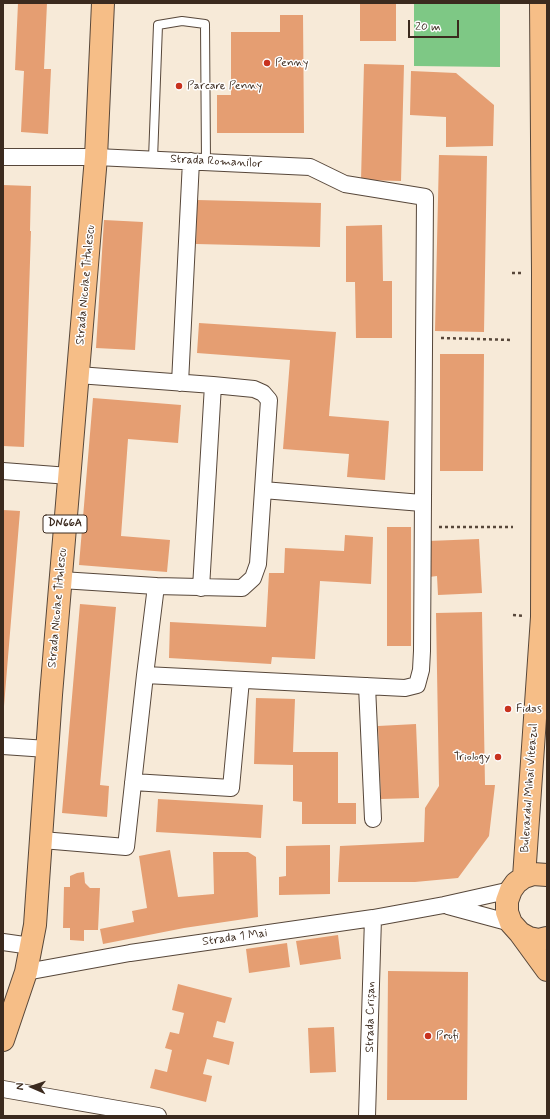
<!DOCTYPE html>
<meta charset="utf-8">
<style>
body{margin:0}
#map{position:relative;width:550px;height:1119px;overflow:hidden;background:#f7ead8;font-family:Mynerve,sans-serif}
canvas{display:block}
.frame{position:absolute;inset:0;border:4px solid #3b2a1e;pointer-events:none}
.north{position:absolute;left:12px;top:1067px;width:40px;height:40px;-webkit-text-stroke:3px #fff;paint-order:stroke;rotate:272deg;font-size:11px;font-weight:700;line-height:16px;text-align:center;color:#3b2a1e}
.north::after{content:'';display:block;margin:auto;width:14px;height:18px;background:#3b2a1e;clip-path:polygon(50% 0,100% 100%,50% 72%,0 100%)}
.scale{position:absolute;left:408px;top:20px;width:51px;height:18px;box-sizing:border-box;border:2px solid #3b2a1e;border-top:0;padding-left:5px;font-size:12px;line-height:14px;white-space:nowrap;color:#3b2a1e;-webkit-text-stroke:3px #fff;paint-order:stroke}
</style>
<div id="map">
<canvas width="550" height="1119"></canvas>
<div class="frame"></div>
<div class="north">N</div>
<div class="scale">20 m</div>
</div>
<script>
const ctx = document.querySelector('canvas').getContext('2d');
ctx.lineJoin = 'round';
function paint(path, color) {
  ctx.fillStyle = color;
  ctx.fill(path, 'evenodd');
}
function toPath(rows) {
  const path = new Path2D();
  for (const r of rows) {
    path.moveTo(r[0], r[1]);
    for (let i = 2; i < r.length; i += 2) path.lineTo(r[i], r[i + 1]);
  }
  return path;
}
function stroke(path, color, width, dash) {
  ctx.strokeStyle = color;
  ctx.lineWidth = width;
  ctx.lineCap = dash ? 'butt' : 'round';
  ctx.setLineDash(dash || []);
  ctx.stroke(path);
}
function label(font, color, halo, rows, align = 'center') {
  ctx.font = font + ' Mynerve,sans-serif';
  ctx.lineWidth = 3;
  ctx.setLineDash([]);
  ctx.textBaseline = 'middle';
  ctx.strokeStyle = halo;
  ctx.fillStyle = color;
  for (const [text, x, y, turn = 0] of rows) {
    ctx.save();
    ctx.translate(x, y);
    ctx.rotate((+turn || 0) * Math.PI / 180);
    ctx.textAlign = isNaN(turn) ? turn : align;
    if (halo) ctx.strokeText(text, 0, 0);
    ctx.fillText(text, 0, 0);
    ctx.restore();
  }
}
const green = toPath([
 [414,3,500,3,500,67,414,66]
]);
const building = toPath([
 [18,3,47,3,44,69,51,69,48,134,21,132,24,71,15,70],
 [360,3,396,3,396,41,360,41],
 [280,15,303,15,304,133,217,133,217,95,231,95,231,32,280,32],
 [364,64,404,65,401,181,361,180],
 [411,71,456,73,494,105,493,146,446,147,446,117,410,115],
 [439,155,487,156,484,332,435,331],
 [3,185,31,186,30,231,31,231,24,447,3,446],
 [197,200,321,203,320,247,196,244],
 [104,220,143,222,135,350,96,348],
 [382,225,383,281,392,281,392,338,356,338,355,282,346,282,346,226],
 [199,323,336,332,329,416,389,421,385,480,347,477,349,454,283,449,290,360,197,353],
 [440,354,484,354,483,471,440,471],
 [93,398,181,405,178,443,128,439,121,536,170,540,167,572,79,565],
 [3,510,20,511,4,706,3,706],
 [387,527,411,527,411,646,387,646],
 [345,535,373,537,371,584,320,581,315,659,272,657,271,664,169,658,170,622,266,627,269,573,284,573,285,548,344,551],
 [479,539,482,593,438,595,437,576,429,577,428,541],
 [80,604,116,607,100,785,109,786,107,817,62,813],
 [482,612,485,785,495,785,489,836,458,878,415,882,338,882,340,846,424,842,425,808,439,786,436,613],
 [256,698,295,699,293,752,338,752,338,803,356,803,356,824,302,824,302,802,293,801,293,765,254,764],
 [416,724,419,798,381,799,378,726],
 [158,799,263,805,261,838,156,832],
 [330,845,330,894,279,895,279,877,286,876,286,846],
 [170,850,178,897,214,894,213,852,248,852,256,857,258,917,184,928,103,944,100,929,134,922,132,911,147,908,139,856],
 [84,872,85,883,90,888,100,888,98,930,84,930,84,941,70,940,70,928,63,928,64,887,70,887,70,876,77,873],
 [338,935,341,959,300,965,296,941],
 [287,943,290,967,249,973,246,949],
 [388,971,468,972,467,1100,387,1100],
 [178,984,232,998,225,1023,217,1021,213,1037,234,1042,229,1065,207,1059,203,1074,212,1076,206,1102,150,1088,155,1069,167,1072,172,1050,165,1048,170,1032,179,1034,184,1013,172,1010],
 [334,1027,336,1072,310,1073,308,1028]
]);
const path = toPath([
 [512,273,523,273],
 [441,338,512,340],
 [439,527,513,527],
 [513,615,524,616]
]);
const service = toPath([
 [153,159,158,25,182,21,205,24,206,162]
]);
const minor = toPath([
 [3,157,96,157,310,167,345,184,425,197,422,651,421,670,417,685,405,688,145,675,126,847,42,840],
 [180,383,191,161],
 [3,471,69,476],
 [263,490,422,503],
 [61,580,156,586,242,588,253,578,258,564,269,400,263,393,254,389,213,385,78,375],
 [201,588,213,385],
 [145,675,156,586],
 [367,686,373,819],
 [3,746,47,749],
 [133,782,231,788,241,680],
 [448,906,511,923],
 [3,942,31,946],
 [26,972,130,953,373,918,444,905,511,890],
 [3,1089,158,1116],
 [367,1116,373,918]
]);
const primary = toPath([
 [547,875,533,874,524,877,516,883,511,890,507,901,507,912,511,923,520,933,529,938,539,940,547,938],
 [524,877,542,617,543,273,541,3],
 [520,933,547,970],
 [3,1040,26,972,35,925,51,695,96,157,103,3]
]);
const markers = [
 [267,63,4,"#c8321e"],
 [179,86,4,"#c8321e"],
 [508,709,4,"#c8321e"],
 [498,757,4,"#c8321e"],
 [428,1036,4,"#c8321e"]
];
const shields = [
 [65,524,44]
];
const shieldNames = [
 ["DN66A",65,524]
];
const poiNames = [
 ["Penny",275,63],
 ["Parcare Penny",187,86],
 ["Fidas",516,709],
 ["Triology",490,757,"right"],
 ["Profi",436,1036]
];
const streetNames = [
 ["Strada Romanilor",216,162,3],
 ["Strada Nicolae Titulescu",86,285,-85],
 ["Strada Nicolae Titulescu",58,608,-85],
 ["Bulevardul Mihai Viteazul",530,788,-86],
 ["Strada 1 Mai",235,938,-8],
 ["Strada Crișan",371,1017,-89]
];
paint(green, '#7ec885');
paint(building, '#e59e72');
stroke(service, '#57473a', 10);
stroke(minor, '#57473a', 18);
stroke(primary, '#57473a', 24);
stroke(path, '#57473a', 2.5, [3, 3]);
stroke(service, '#fff', 8);
stroke(minor, '#fff', 16);
stroke(primary, '#f6be87', 22);
for (const [x, y, r, color] of markers) {
  const dot = new Path2D();
  dot.arc(x, y, r, 0, 2 * Math.PI);
  ctx.fillStyle = color;
  ctx.fill(dot);
  stroke(dot, '#fff', 1.5);
}
for (const [x, y, w] of shields) {
  const box = new Path2D();
  box.roundRect(x - w / 2, y - 9, w, 18, 3);
  ctx.fillStyle = '#fff';
  ctx.fill(box);
  stroke(box, '#3b2a1e', 1);
}
label('bold 11px', '#3b2a1e', null, shieldNames);
label('12px', '#3b2a1e', '#fff', poiNames, 'left');
label('12px', '#3b2a1e', '#fff', streetNames);
</script>
